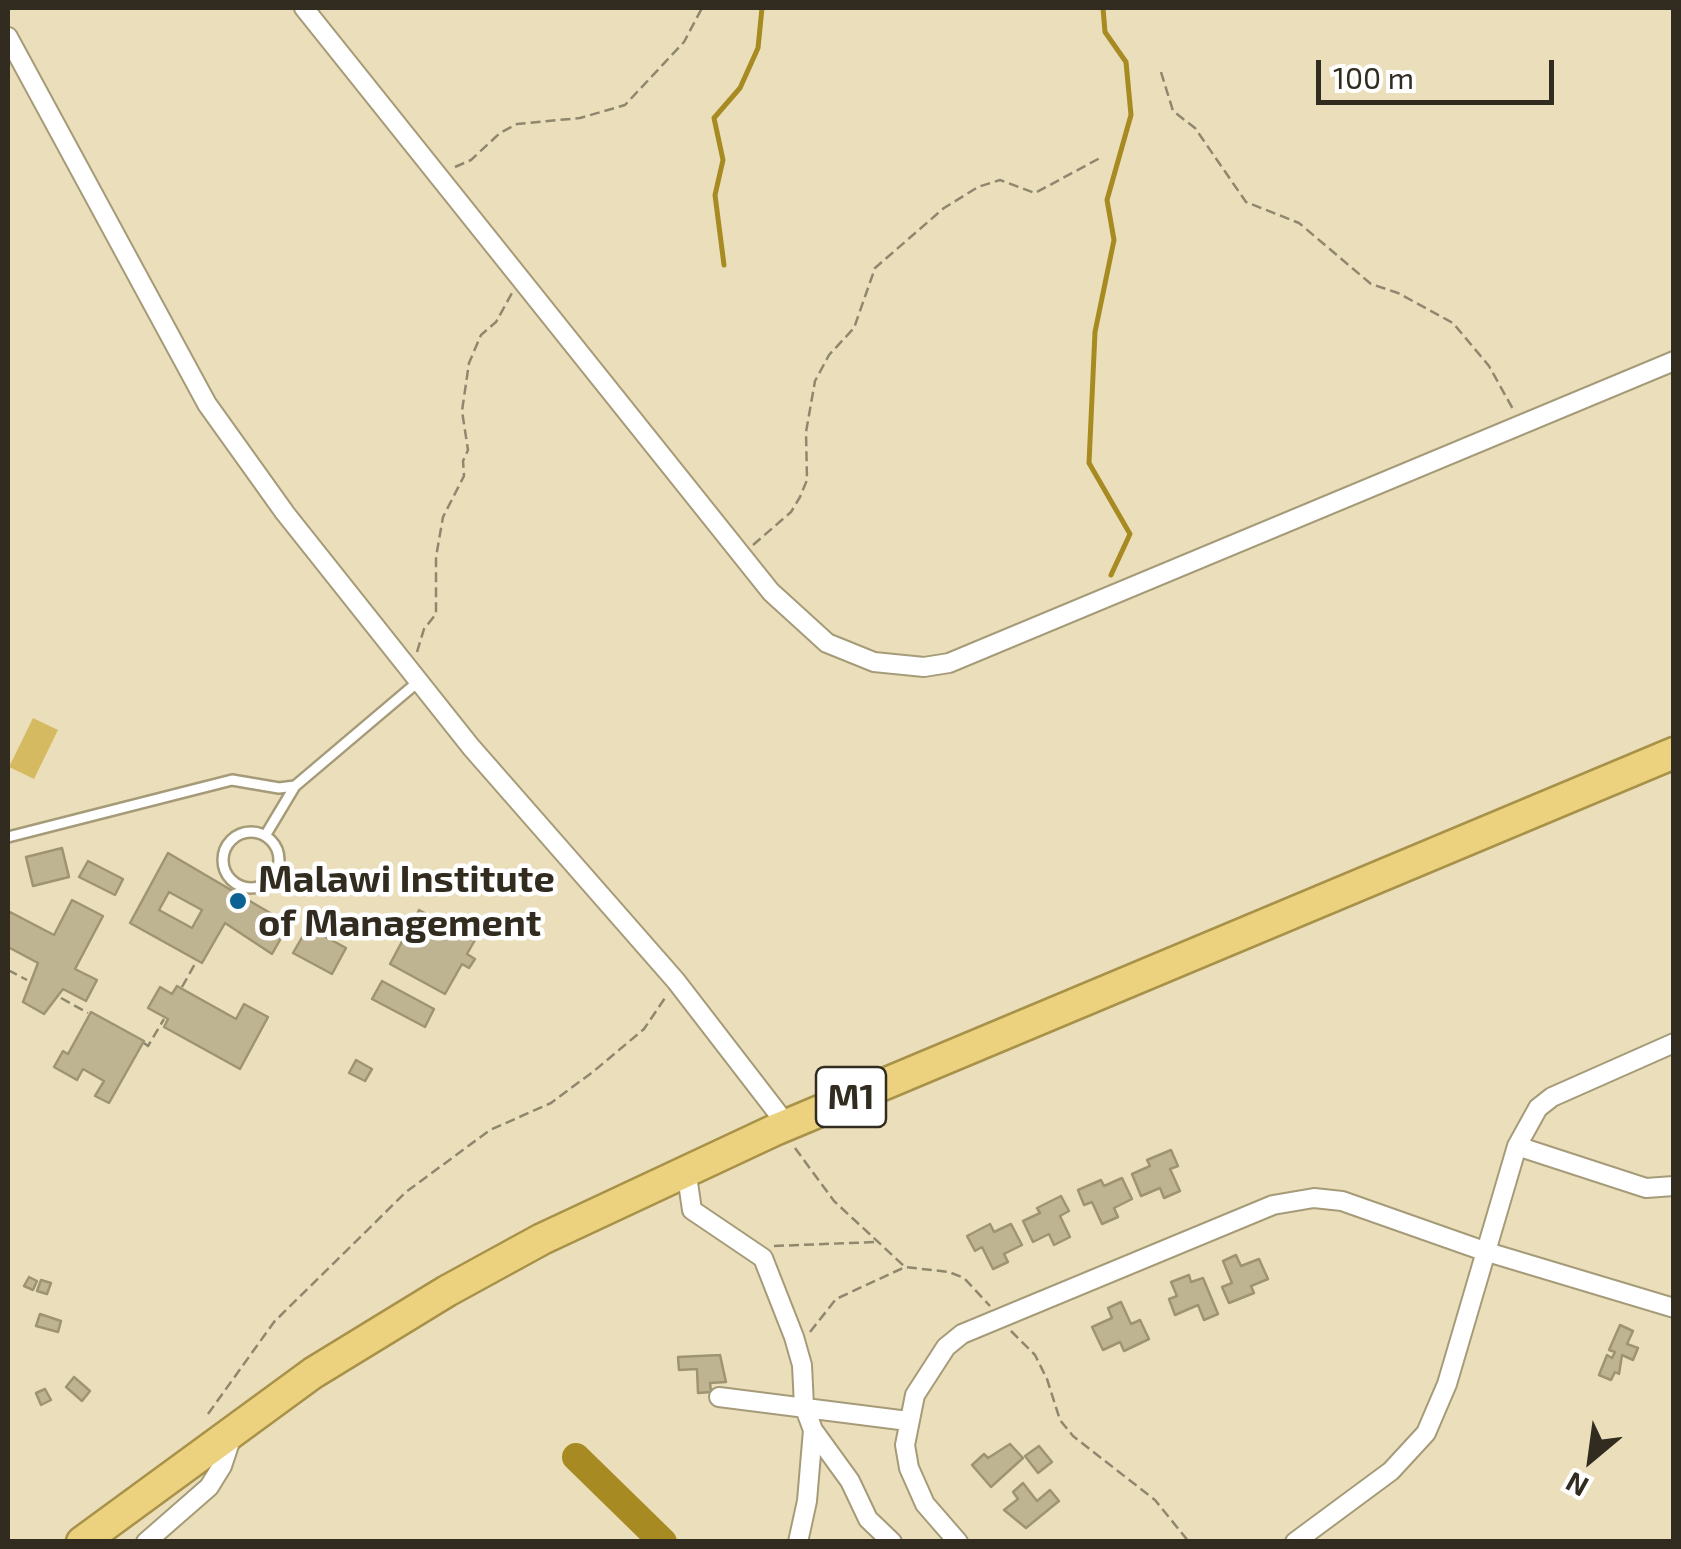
<!DOCTYPE html>
<style>
body{margin:0}
#map{position:relative;width:1681px;height:1549px;overflow:hidden;background:#ebdfbb;font-family:"Exo 2",sans-serif}
canvas{display:block}
.frame{position:absolute;inset:0;border:10px solid #312c1f;pointer-events:none}
.north{position:absolute;left:1541px;top:1409px;width:100px;height:100px;-webkit-text-stroke:8px #fff;paint-order:stroke;rotate:209deg;font-size:28px;font-weight:700;line-height:40px;text-align:center;color:#312c1f}
.north::after{content:'';display:block;margin:auto;width:35px;height:45px;background:#312c1f;clip-path:polygon(50% 0,100% 100%,50% 72%,0 100%)}
.scale{position:absolute;left:1316px;top:60px;width:238px;height:45px;box-sizing:border-box;border:5px solid #312c1f;border-top:0;padding-left:12px;font-size:30px;line-height:35px;white-space:nowrap;color:#312c1f;-webkit-text-stroke:8px #fff;paint-order:stroke}
</style>
<div id="map">
<canvas width="1681" height="1549"></canvas>
<div class="frame"></div>
<div class="north">N</div>
<div class="scale">100 m</div>
</div>
<script>
const ctx = document.querySelector('canvas').getContext('2d');
ctx.lineJoin = 'round';
function paint(path, color) {
  ctx.fillStyle = color;
  ctx.fill(path, 'evenodd');
}
function toPath(rows) {
  const path = new Path2D();
  for (const r of rows) {
    if (r.length === 3) {
      path.moveTo(r[0] + r[2], r[1]);
      path.arc(r[0], r[1], r[2], 0, 2 * Math.PI);
      continue;
    }
    path.moveTo(r[0], r[1]);
    for (let i = 2; i < r.length; i += 2) path.lineTo(r[i], r[i + 1]);
  }
  return path;
}
function stroke(path, color, width, dash) {
  ctx.strokeStyle = color;
  ctx.lineWidth = width;
  ctx.lineCap = dash ? 'butt' : 'round';
  ctx.setLineDash(dash || []);
  ctx.stroke(path);
}
function label(font, color, halo, rows, align = 'center') {
  ctx.font = font + ' "Exo 2",sans-serif';
  ctx.lineWidth = 9;
  ctx.setLineDash([]);
  ctx.textBaseline = 'middle';
  ctx.strokeStyle = halo;
  ctx.fillStyle = color;
  for (const [text, x, y, turn = 0] of rows) {
    ctx.save();
    ctx.translate(x, y);
    ctx.rotate((+turn || 0) * Math.PI / 180);
    ctx.textAlign = isNaN(turn) ? turn : align;
    if (halo) ctx.strokeText(text, 0, 0);
    ctx.fillText(text, 0, 0);
    ctx.restore();
  }
}
const green = toPath([
 [33,718,58,730,34,779,9,767]
]);
const stream = toPath([
 [1103,8,1105,32,1126,62,1131,115,1107,200,1114,240,1095,332,1089,463,1130,534,1111,575],
 [724,265,715,195,723,160,714,118,740,88,758,48,762,8]
]);
const river = toPath([
 [576,1457,663,1542]
]);
const building = toPath([
 [62,848,69,877,33,886,26,857,62,848],
 [168,853,289,924,272,954,225,923,202,963,130,923,168,853],
 [169,892,202,910,192,928,159,910,169,892],
 [88,861,123,879,115,895,79,877,88,861],
 [72,900,103,916,75,969,97,980,86,1001,63,989,44,1014,23,1002,38,963,8,947,8,916,10,912,54,935,72,900],
 [419,910,475,940,467,954,475,959,469,968,462,964,445,994,390,964,406,934,399,930,405,920,412,924,419,910],
 [308,927,346,948,332,974,293,953,308,927],
 [382,981,434,1009,425,1027,372,999,382,981],
 [177,986,236,1019,244,1004,268,1017,240,1069,164,1027,168,1019,148,1008,160,987,172,994,177,986],
 [91,1012,144,1041,109,1103,95,1096,104,1081,83,1069,77,1080,54,1067,63,1051,68,1054,91,1012],
 [356,1060,372,1069,365,1081,349,1073,356,1060],
 [1171,1150,1178,1166,1170,1169,1180,1191,1164,1198,1160,1188,1141,1196,1132,1174,1150,1166,1147,1160,1171,1150],
 [1122,1178,1132,1199,1114,1208,1118,1217,1102,1224,1092,1202,1084,1205,1078,1190,1101,1180,1104,1186,1122,1178],
 [1061,1196,1069,1211,1060,1216,1070,1237,1054,1245,1049,1234,1033,1242,1023,1221,1040,1213,1037,1208,1061,1196],
 [990,1224,994,1232,1011,1224,1022,1245,1004,1254,1008,1262,993,1269,982,1247,975,1251,967,1236,990,1224],
 [1236,1255,1241,1266,1259,1259,1268,1279,1251,1286,1254,1293,1229,1303,1222,1287,1232,1283,1223,1261,1236,1255],
 [1189,1275,1191,1282,1203,1278,1218,1314,1204,1320,1198,1305,1175,1315,1169,1299,1177,1296,1171,1282,1189,1275],
 [29,1277,37,1281,33,1290,24,1286,29,1277],
 [41,1280,51,1283,47,1294,37,1291,41,1280],
 [1121,1302,1131,1324,1140,1320,1149,1339,1124,1351,1120,1342,1103,1350,1092,1327,1112,1318,1108,1308,1121,1302],
 [40,1314,61,1321,58,1332,36,1326,40,1314],
 [1620,1325,1633,1331,1627,1344,1638,1348,1633,1360,1622,1355,1619,1374,1615,1372,1611,1380,1599,1375,1607,1355,1612,1358,1615,1352,1609,1350,1620,1325],
 [720,1355,726,1382,710,1383,711,1392,698,1393,697,1369,679,1370,678,1357,720,1355],
 [74,1377,90,1391,82,1401,66,1387,74,1377],
 [45,1389,51,1400,41,1405,36,1393,45,1389],
 [1010,1444,1023,1458,991,1487,972,1465,984,1454,988,1458,1010,1444],
 [1039,1446,1052,1462,1038,1473,1025,1456,1039,1446],
 [1023,1483,1037,1501,1050,1490,1059,1501,1026,1528,1004,1510,1018,1499,1013,1492,1023,1483]
]);
const path = toPath([
 [1161,72,1173,111,1195,128,1246,202,1299,223,1371,284,1398,293,1453,323,1489,366,1514,411],
 [455,167,471,160,500,133,517,124,580,118,625,105,684,42,702,8],
 [753,545,791,512,800,497,807,480,806,432,815,381,829,355,854,328,875,268,944,208,978,187,1000,180,1035,193,1100,158],
 [417,652,424,629,436,614,436,557,443,517,464,476,463,461,468,450,462,411,469,363,481,335,496,322,512,293],
 [8,970,27,980],
 [182,987,196,962],
 [61,998,88,1013],
 [144,1043,148,1046,164,1019],
 [795,1148,834,1201,904,1266],
 [774,1246,875,1242],
 [1011,1331,1035,1355,1047,1379,1060,1420,1073,1436,1155,1500,1189,1542],
 [810,1332,836,1299,905,1267,949,1272,964,1278,990,1306],
 [208,1414,274,1322,406,1192,490,1130,551,1103,594,1071,644,1029,667,995],
 [8,1540,12,1542]
]);
const service = toPath([
 [251,860,28],
 [265,836,295,786],
 [8,837,232,780,279,788,295,786,419,681]
]);
const minor = toPath([
 [304,8,771,592,827,643,874,662,924,667,949,663,1674,361],
 [8,37,207,404,285,513,471,747,676,981,787,1125],
 [1517,1146,1646,1188,1674,1186],
 [686,1169,692,1210,763,1258,794,1337,802,1365,804,1406,813,1430,807,1501,798,1542],
 [719,1397,908,1421],
 [813,1430,850,1481,868,1519,892,1542],
 [146,1542,209,1487,222,1466,232,1436],
 [958,1542,925,1504,909,1468,905,1445,915,1395,946,1347,962,1334,1273,1205,1314,1198,1342,1201,1484,1251,1674,1308],
 [1295,1542,1391,1471,1426,1433,1447,1384,1517,1146,1538,1108,1552,1097,1674,1043]
]);
const trunk = toPath([
 [82,1542,313,1373,447,1291,542,1239,777,1129,1674,753]
]);
const markers = [
 [238,901,10,"#0c6293"]
];
const shields = [
 [851,1097,70]
];
const shieldNames = [
 ["M1",851,1097]
];
const poiNames = [
 ["Malawi Institute",258,879],
 ["of Management",258,923]
];
paint(green, '#d6ba61');
stroke(stream, '#a88a22', 5);
stroke(river, '#a88a22', 28);
paint(building, '#bfb491');
stroke(building, '#9f9472', 2.5);
stroke(service, '#a69b79', 14);
stroke(minor, '#a69b79', 22);
stroke(trunk, '#a89149', 35);
stroke(path, '#8f876e', 2.5, [10, 5]);
stroke(service, '#fff', 9);
stroke(minor, '#fff', 18);
stroke(trunk, '#ecd27f', 30);
for (const [x, y, r, color] of markers) {
  const dot = new Path2D();
  dot.arc(x, y, r, 0, 2 * Math.PI);
  ctx.fillStyle = color;
  ctx.fill(dot);
  stroke(dot, '#fff', 4);
}
for (const [x, y, w] of shields) {
  const box = new Path2D();
  box.roundRect(x - w / 2, y - 30, w, 60, 8);
  ctx.fillStyle = '#fff';
  ctx.fill(box);
  stroke(box, '#312c1f', 2.5);
}
label('bold 35px', '#312c1f', null, shieldNames);
label('bold 38px', '#312c1f', '#fff', poiNames, 'left');
</script>
